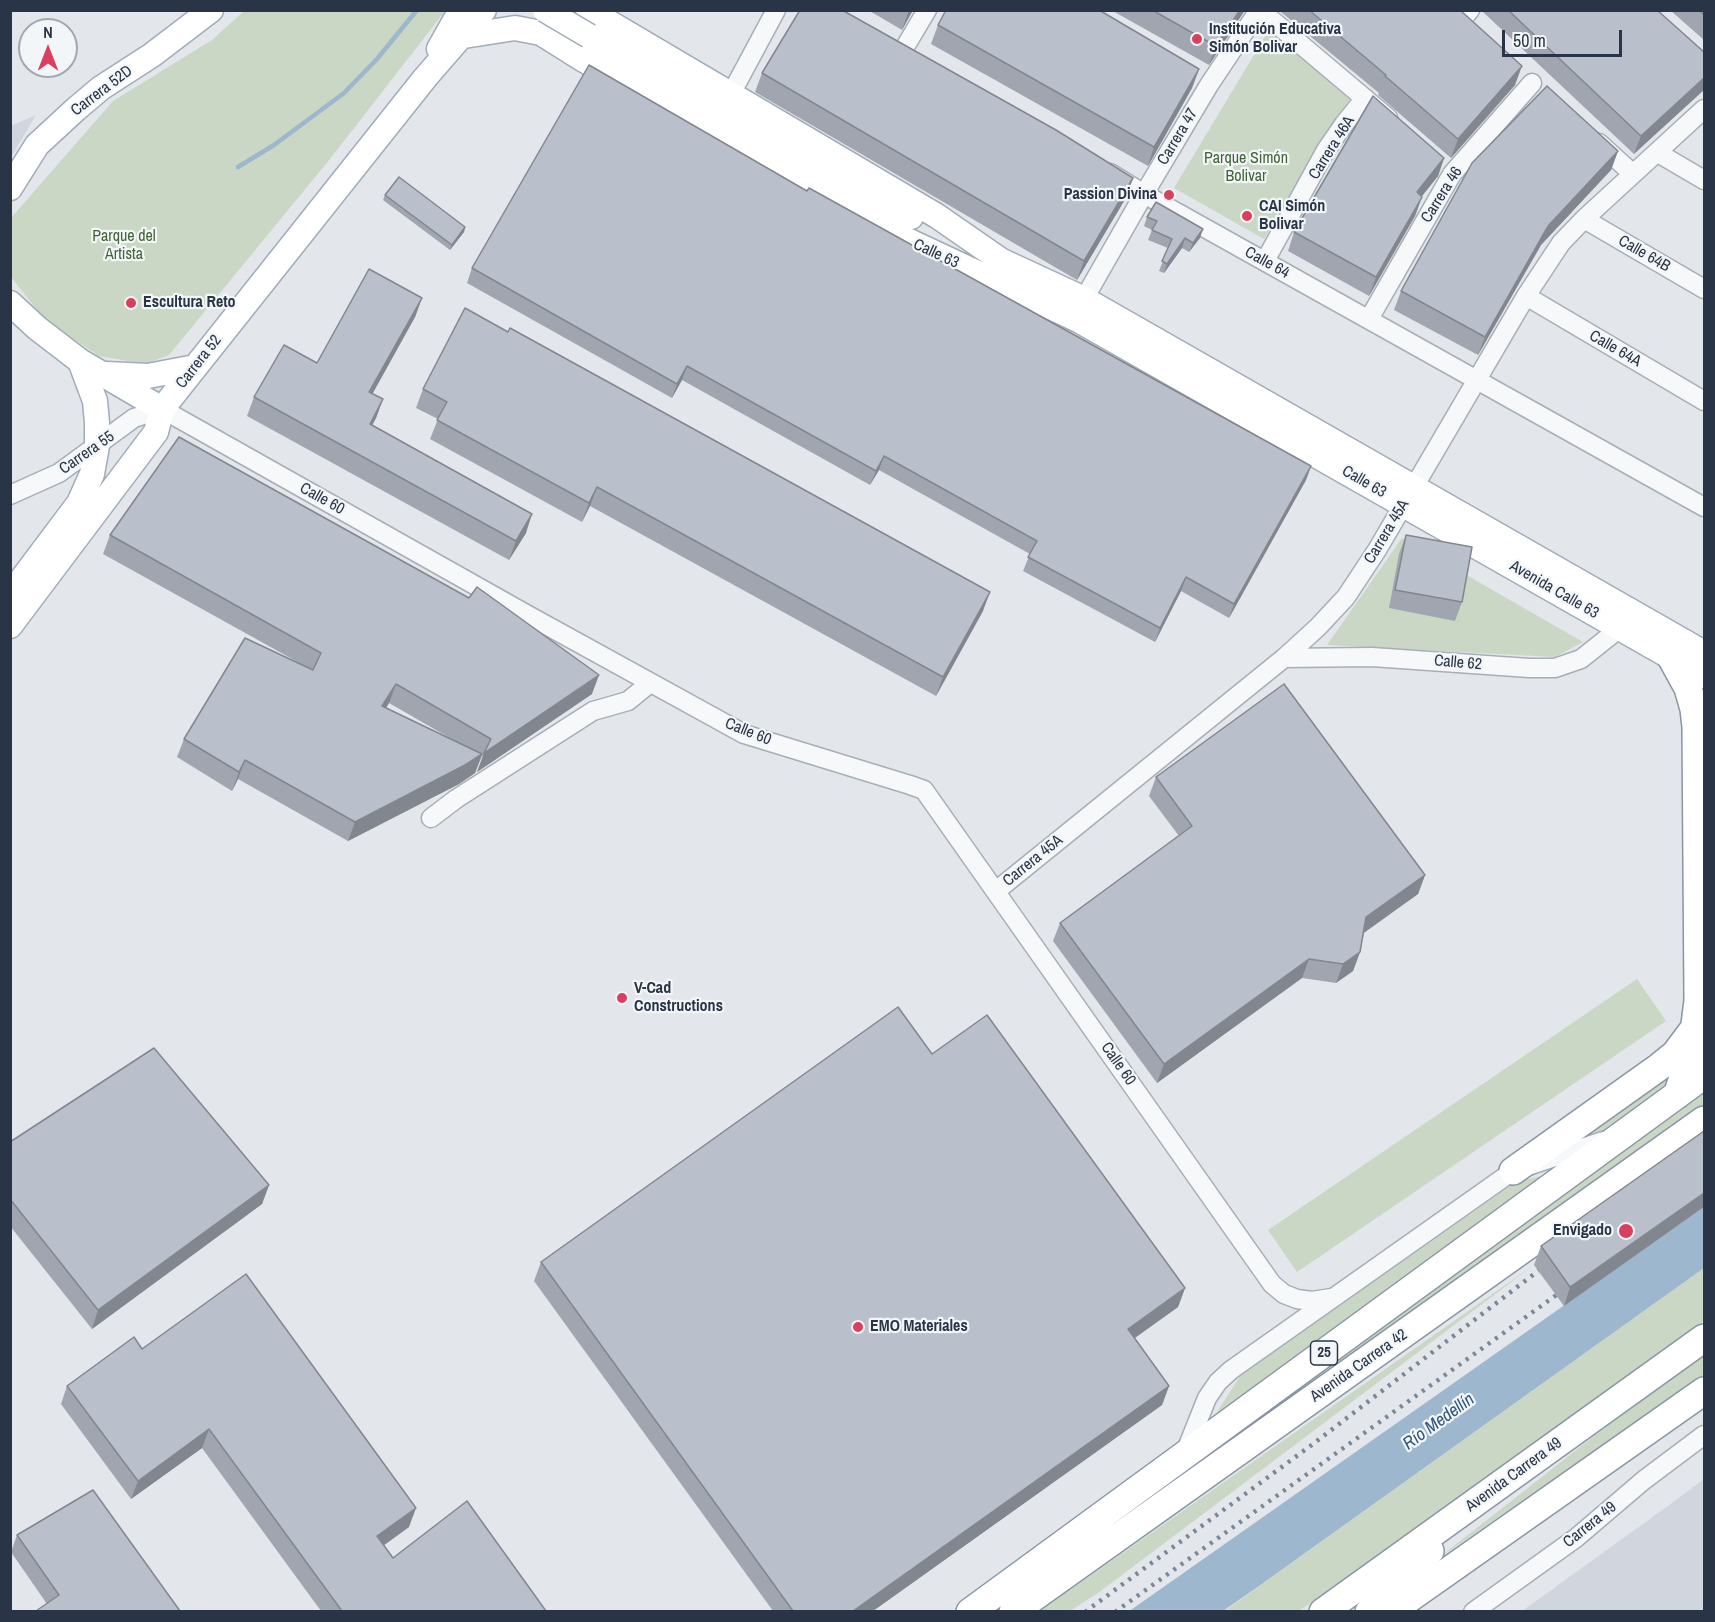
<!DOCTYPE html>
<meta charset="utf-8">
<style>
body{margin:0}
#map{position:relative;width:1715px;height:1622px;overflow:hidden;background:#e3e7ec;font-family:"Archivo Narrow",sans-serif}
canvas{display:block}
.frame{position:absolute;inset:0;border:12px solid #293546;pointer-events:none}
.north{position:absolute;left:18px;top:18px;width:60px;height:60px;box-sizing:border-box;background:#f3f6f9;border:2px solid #a2a9b1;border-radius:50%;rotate:0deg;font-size:16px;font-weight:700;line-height:24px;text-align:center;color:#293546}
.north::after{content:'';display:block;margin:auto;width:21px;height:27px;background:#d9405e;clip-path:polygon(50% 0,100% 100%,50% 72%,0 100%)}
.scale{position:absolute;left:1502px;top:30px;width:120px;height:27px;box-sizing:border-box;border:3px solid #293546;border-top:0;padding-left:8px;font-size:18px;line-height:21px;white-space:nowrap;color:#293546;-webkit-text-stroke:4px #f3f6f9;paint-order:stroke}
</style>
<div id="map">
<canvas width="1715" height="1622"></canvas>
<div class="frame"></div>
<div class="north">N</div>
<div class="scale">50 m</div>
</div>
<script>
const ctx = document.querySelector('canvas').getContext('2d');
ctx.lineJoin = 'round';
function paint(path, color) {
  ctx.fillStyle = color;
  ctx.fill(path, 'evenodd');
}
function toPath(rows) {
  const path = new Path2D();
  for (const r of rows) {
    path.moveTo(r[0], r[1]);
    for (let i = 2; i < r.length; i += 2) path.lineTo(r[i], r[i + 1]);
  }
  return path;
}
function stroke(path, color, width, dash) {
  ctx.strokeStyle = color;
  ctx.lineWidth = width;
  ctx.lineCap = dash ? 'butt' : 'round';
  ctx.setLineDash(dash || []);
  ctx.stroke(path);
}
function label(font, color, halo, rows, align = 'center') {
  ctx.font = font + ' "Archivo Narrow",sans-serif';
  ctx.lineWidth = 4.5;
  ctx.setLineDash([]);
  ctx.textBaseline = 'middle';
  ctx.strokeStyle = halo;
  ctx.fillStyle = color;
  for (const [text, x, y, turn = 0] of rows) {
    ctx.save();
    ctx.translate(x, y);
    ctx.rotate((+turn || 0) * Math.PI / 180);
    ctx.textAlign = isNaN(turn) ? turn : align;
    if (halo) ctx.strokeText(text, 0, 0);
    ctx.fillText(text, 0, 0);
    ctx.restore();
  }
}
const built = toPath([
 [36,115,11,157,11,126],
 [1704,1479,1704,1611,1522,1611,1665,1508]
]);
const green = toPath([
 [244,11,445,11,330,159,169,355,145,364,99,356,44,319,11,277,11,218,113,101,212,40],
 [1269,30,1353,95,1322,140,1264,239,1174,188],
 [1402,538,1583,642,1555,657,1327,645],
 [1637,979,1666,1021,1297,1272,1268,1230],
 [1672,1069,1664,1088,1611,1128,1573,1141],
 [1704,1090,1704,1109,1301,1398,1180,1474],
 [1546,1175,1209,1425,1240,1376,1516,1182],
 [1534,1265,1098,1593,1070,1611,1040,1611],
 [1704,1268,1704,1321,1299,1611,1223,1612],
 [1704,1355,1704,1375,1436,1560,1594,1436]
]);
const water = toPath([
 [1704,1207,1704,1268,1259,1586,1223,1611,1128,1612]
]);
const stream = toPath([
 [238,167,274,145,344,93,377,59,417,10]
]);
const minor = toPath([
 [1260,10,1388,118],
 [1462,20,1470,10],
 [905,47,927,10],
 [731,94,776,10],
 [1599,143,1633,174],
 [1658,153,1704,180],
 [1110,173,1144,194,1704,507],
 [1584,219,1704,289],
 [1265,261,1326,150,1344,124,1365,98],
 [1526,296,1704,401],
 [1084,299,1144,194,1209,85,1259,10],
 [1369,319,1452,174,1532,83],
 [10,495,59,473,134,418,162,409,526,614,744,734,910,785,924,790,1272,1284,1284,1294,1297,1299,1312,1301,1331,1298],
 [1284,658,1372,657,1529,668,1555,668,1581,659,1620,628],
 [431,818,456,799,593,711,628,701,650,683],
 [996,891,1284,658,1318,627,1346,597,1377,550,1526,296,1561,243,1584,219,1704,109],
 [1185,1453,1207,1398,1218,1382,1231,1370,1513,1171,1603,1141],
 [1473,1612,1576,1538,1644,1480,1704,1435]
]);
const major = toPath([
 [588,10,937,216,1002,261,1084,299,1704,653],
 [464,36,515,28,541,33,584,60,888,231,1080,321,1704,676],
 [589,36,790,153,911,217],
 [439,49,461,10],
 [10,188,37,145,76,109,101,88,152,55,211,10],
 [10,303,37,328,80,361,162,409],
 [106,374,148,376,195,367],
 [10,595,79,503,92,474,97,446,97,423,95,401,80,361],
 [10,626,156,432,162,409,425,78,484,10]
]);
const highway = toPath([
 [1671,657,1688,688,1694,709,1696,727,1698,1001,1691,1055,1677,1095],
 [1513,1171,1659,1067,1675,1054,1693,1030],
 [970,1612,1704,1075],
 [1013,1612,1704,1120],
 [1323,1612,1704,1338],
 [1369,1612,1430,1551],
 [1390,1612,1704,1391]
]);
const rail = toPath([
 [1085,1612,1313,1444,1551,1261],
 [1115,1612,1569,1286]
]);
const majorBridge = toPath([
 [545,10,589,36]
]);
const wall = toPath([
 [868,10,913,10,902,30],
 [1111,10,1245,10,1209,65],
 [1282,10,1460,10,1515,85,1451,158,1378,95,1379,93,1281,12],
 [1483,10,1657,10,1704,52,1634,154,1483,12],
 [1670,10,1704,10,1704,40],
 [938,25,1199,69,1192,88,1148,166,931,44],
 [762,73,1127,196,1077,280,755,92],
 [1618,151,1611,170,1541,245,1478,355,1394,310,1401,291],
 [1444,158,1438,176,1422,196,1415,216,1369,296,1288,251,1294,232],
 [807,191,1311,466,1306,480,1229,618,1181,591,1155,642,1023,571,1030,554,879,470,870,485,682,380,672,398,467,283,472,268],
 [385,195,465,227,464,232,450,250,383,200],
 [1147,217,1200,238,1189,252,1182,248,1164,273,1159,271,1168,248,1148,240,1152,230,1144,226],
 [422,298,415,317,372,394,383,399,376,418,372,425,526,533,509,560,247,416,254,397,317,363],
 [423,389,983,611,936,696,590,506,582,522,430,439,438,419,416,408],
 [110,535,592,694,477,772,483,756,482,756,475,773,459,784,348,841,238,779,232,791,177,757,184,739,303,665,103,554],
 [389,703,462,745,386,708],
 [1406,535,1462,602,1455,621,1389,608,1399,554],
 [1156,777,1425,875,1418,894,1364,933,1360,952,1353,971,1336,983,1302,978,1157,1083,1053,941,1060,923,1179,836,1149,796],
 [932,1054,1185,1288,1178,1307,1134,1338,1169,1386,1162,1405,873,1611,773,1611,534,1281,541,1262],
 [1704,1131,1564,1306,1534,1265,1541,1246],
 [10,1142,269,1185,262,1204,92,1329,10,1226],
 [142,1349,409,1527,383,1546,393,1558,546,1611,321,1611,202,1448,131,1499,61,1404,67,1386],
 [17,1535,180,1611,47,1604,11,1552]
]);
const shadedWall = toPath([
 [909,10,913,10,902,30],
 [1240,10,1245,10,1209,65,1216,46],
 [1522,66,1515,85,1451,158,1458,139],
 [1199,69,1192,88,1148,166,1154,147],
 [1704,78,1704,90,1634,154,1641,136],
 [1618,151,1611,170,1541,245,1478,355,1485,337,1548,226],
 [1444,158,1438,176,1410,211,1417,192],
 [1133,178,1127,196,1077,280,1084,261],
 [1422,197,1415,216,1369,296,1376,277],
 [465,227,464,232,450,250,452,245],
 [1203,229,1200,238,1189,252,1193,243],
 [1185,238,1182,248,1164,273,1167,264],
 [422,298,415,317,363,411,369,392],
 [687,366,682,380,672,398,677,384],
 [383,399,376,418,363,443,370,424],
 [884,456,879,470,870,485,876,471],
 [1311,466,1306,480,1229,618,1234,604],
 [597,487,590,506,582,522,589,503],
 [532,514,526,533,509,560,516,541],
 [1186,577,1181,591,1155,642,1160,628],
 [990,592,983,611,936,696,943,677],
 [599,675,592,694,477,772,484,753],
 [396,684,389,703,375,725,382,706],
 [482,754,475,773,459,784,348,841,355,822],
 [245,760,238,779,232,791,239,772],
 [1425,875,1418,894,1359,936,1366,917],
 [1360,952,1353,971,1336,983,1343,964],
 [1309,959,1302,978,1157,1083,1164,1064],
 [269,1185,262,1204,92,1329,98,1310],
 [1704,1193,1704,1207,1564,1306,1570,1287],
 [1185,1288,1178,1307,1121,1348,1128,1329],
 [1169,1386,1162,1405,873,1611,853,1611],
 [209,1429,202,1448,131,1499,138,1481],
 [416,1508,409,1527,370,1555,377,1536]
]);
const building = toPath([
 [800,10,842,10,1056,130,1133,178,1084,261,762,73,800,10],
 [946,10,1099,10,1199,69,1154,147,938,25,946,10],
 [1152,10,1240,10,1216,46,1152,10],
 [1309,10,1460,10,1522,66,1458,139,1385,76,1386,75,1309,10],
 [1508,10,1657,10,1704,52,1704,78,1641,136,1508,10],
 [1699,10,1704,10,1704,15,1699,10],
 [589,65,807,191,809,188,1311,466,1234,604,1186,577,1160,628,1028,557,1037,541,884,456,876,471,687,366,677,384,472,268,589,65],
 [1547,86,1618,151,1548,226,1485,337,1401,291,1472,163,1547,86],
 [1373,96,1444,158,1417,192,1422,197,1376,277,1294,232,1373,96],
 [399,177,465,227,452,245,385,195,399,177],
 [1156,202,1203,229,1193,243,1185,238,1167,264,1162,261,1172,239,1152,230,1157,221,1147,217,1156,202],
 [369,269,422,298,369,392,383,399,370,424,532,514,516,541,254,397,284,345,317,363,369,269],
 [465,308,508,332,510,328,990,592,943,677,597,487,589,503,437,420,447,402,423,389,465,308],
 [179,437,469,598,477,587,599,675,484,753,491,739,396,684,382,706,482,754,465,765,355,822,245,760,239,772,184,739,245,638,313,670,321,653,110,535,179,437],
 [1406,535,1472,547,1462,602,1395,590,1406,535],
 [1284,684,1425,875,1366,917,1360,952,1343,964,1309,959,1164,1064,1060,923,1192,826,1156,777,1284,684],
 [898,1007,932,1054,987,1015,1185,1288,1128,1329,1169,1386,853,1611,793,1611,541,1262,898,1007],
 [154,1048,269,1185,98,1310,10,1199,10,1142,154,1048],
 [1704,1131,1704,1193,1570,1287,1541,1246,1704,1131],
 [246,1274,416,1508,377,1536,393,1558,467,1501,546,1611,342,1611,209,1429,138,1481,67,1386,134,1337,142,1349,246,1274],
 [93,1490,180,1611,36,1611,59,1595,17,1535,93,1490]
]);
const markers = [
 [1197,39,6,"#d9405e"],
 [1169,195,6,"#d9405e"],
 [1247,216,6,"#d9405e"],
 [131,303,6,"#d9405e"],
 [622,998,6,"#d9405e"],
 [1626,1231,8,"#d9405e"],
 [858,1327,6,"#d9405e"]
];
const shields = [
 [1324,1353,27]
];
const shieldNames = [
 ["25",1324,1353]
];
const poiNames = [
 ["Institución Educativa",1209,30],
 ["Simón Bolivar",1209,48],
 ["Passion Divina",1157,195,"right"],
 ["CAI Simón",1259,207],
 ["Bolivar",1259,225],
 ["Escultura Reto",143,303],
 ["V-Cad",634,989],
 ["Constructions",634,1007],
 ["Envigado",1612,1231,"right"],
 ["EMO Materiales",870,1327]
];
const streetNames = [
 ["Carrera 52D",102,91,-37],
 ["Carrera 47",1178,137,-59],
 ["Carrera 46A",1332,148,-58],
 ["Carrera 46",1442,195,-58],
 ["Calle 63",936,254,25],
 ["Calle 64B",1644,254,30],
 ["Calle 64",1267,263,29],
 ["Calle 64A",1615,349,30],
 ["Carrera 52",199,362,-52],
 ["Carrera 55",87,453,-35],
 ["Calle 63",1364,482,30],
 ["Calle 60",322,499,29],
 ["Carrera 45A",1387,532,-59],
 ["Avenida Calle 63",1554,590,30],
 ["Calle 62",1458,663,5],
 ["Calle 60",748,732,22],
 ["Carrera 45A",1033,861,-39],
 ["Calle 60",1118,1064,55],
 ["Avenida Carrera 42",1359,1366,-35],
 ["Avenida Carrera 49",1514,1475,-36],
 ["Carrera 49",1590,1525,-39]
];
const parkNames = [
 ["Parque Simón",1246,159],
 ["Bolivar",1246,177],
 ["Parque del",124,237],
 ["Artista",124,255]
];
const waterNames = [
 ["Río Medellín",1439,1422,-36]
];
paint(built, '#d1d6de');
paint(green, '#c9d7c4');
paint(water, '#9cb7ce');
stroke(stream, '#9cb7ce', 4.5);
stroke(minor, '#a7aeb7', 21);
stroke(major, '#a1acb9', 27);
stroke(highway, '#8995a4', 30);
stroke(minor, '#f6f8fa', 18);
stroke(major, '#fff', 24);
stroke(highway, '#fff', 27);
stroke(rail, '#7b8797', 4.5, [3, 6]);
stroke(majorBridge, '#a1acb9', 27, []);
stroke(majorBridge, '#fff', 24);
paint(wall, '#a0a5af');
paint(shadedWall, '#82868e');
paint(building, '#bac0cb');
stroke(building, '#82868e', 1.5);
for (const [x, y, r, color] of markers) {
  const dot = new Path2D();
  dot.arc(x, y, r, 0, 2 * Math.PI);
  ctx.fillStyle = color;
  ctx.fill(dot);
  stroke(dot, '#f3f6f9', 2);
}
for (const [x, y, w] of shields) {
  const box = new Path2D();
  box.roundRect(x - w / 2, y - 12, w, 24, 4.5);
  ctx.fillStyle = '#f3f6f9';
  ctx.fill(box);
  stroke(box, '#293546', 1.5);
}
label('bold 15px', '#293546', null, shieldNames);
label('bold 16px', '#293546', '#f3f6f9', poiNames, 'left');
label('16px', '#293546', '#f3f6f9', streetNames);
label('16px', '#406335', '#f3f6f9', parkNames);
label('italic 18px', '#30567e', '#f3f6f9', waterNames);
</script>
